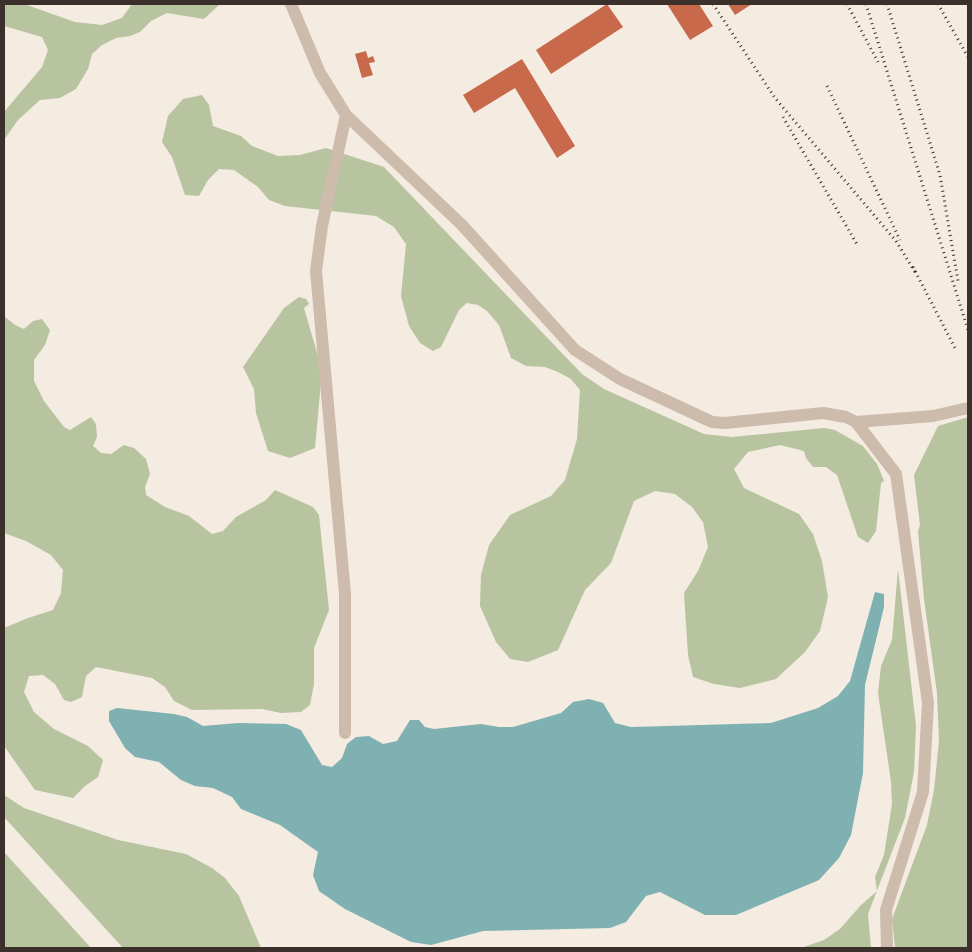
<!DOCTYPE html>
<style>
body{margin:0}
#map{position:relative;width:972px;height:952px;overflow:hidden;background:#f4ebe1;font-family:"PT Sans Narrow",sans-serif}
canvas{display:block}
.frame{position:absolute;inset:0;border:5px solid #3b302b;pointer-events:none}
</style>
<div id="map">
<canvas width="972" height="952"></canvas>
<div class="frame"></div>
</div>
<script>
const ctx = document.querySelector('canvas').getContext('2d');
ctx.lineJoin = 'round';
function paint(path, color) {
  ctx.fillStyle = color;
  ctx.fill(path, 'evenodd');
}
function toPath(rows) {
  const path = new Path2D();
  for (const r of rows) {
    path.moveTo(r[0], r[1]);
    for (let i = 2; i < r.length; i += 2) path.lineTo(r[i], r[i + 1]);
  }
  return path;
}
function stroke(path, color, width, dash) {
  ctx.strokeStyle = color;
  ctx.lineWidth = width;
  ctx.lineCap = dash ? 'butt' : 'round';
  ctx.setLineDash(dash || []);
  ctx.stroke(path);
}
const green = toPath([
 [4,4,24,4,75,22,102,25,122,18,132,4,219,5,204,19,167,13,151,21,140,32,130,36,116,38,102,45,92,54,88,69,76,89,60,98,40,100,18,120,4,140,4,112,42,67,48,50,42,37,4,26],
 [202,95,209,105,213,126,241,136,252,146,278,156,300,155,326,148,384,167,582,374,604,389,704,434,732,437,824,428,835,430,863,446,877,464,884,481,881,483,876,531,868,543,858,537,837,475,826,467,813,467,806,458,804,451,780,445,748,452,734,469,744,488,799,514,813,534,822,561,828,597,820,631,805,652,776,679,740,688,714,684,693,677,688,655,684,593,698,571,708,547,703,522,692,507,675,494,655,491,634,501,611,563,585,590,558,650,528,662,510,659,496,642,480,606,481,575,489,545,510,515,551,496,565,480,577,439,580,390,571,379,558,372,545,367,526,366,511,358,499,325,487,311,478,305,467,303,459,310,441,347,433,351,420,343,409,326,401,296,406,244,394,227,376,216,285,206,269,200,258,187,234,170,219,169,208,180,199,196,185,195,172,157,162,142,168,116,183,99],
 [299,297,306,299,309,304,304,308,322,370,315,448,290,458,268,451,256,413,254,389,243,367,284,308],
 [4,316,15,325,24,329,33,321,42,319,50,330,45,345,34,360,34,381,44,401,64,427,70,430,91,417,96,424,97,437,93,446,101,453,111,454,124,445,134,448,146,459,150,474,145,487,146,495,165,507,189,516,212,534,223,531,236,517,266,500,275,490,313,507,319,515,329,610,314,648,314,684,310,705,301,712,281,713,262,709,192,710,174,701,165,687,152,678,96,667,86,676,82,697,71,702,64,700,55,684,43,675,29,676,24,692,34,712,54,729,88,746,103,760,98,777,85,786,73,798,35,790,4,746,4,628,28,618,53,610,61,593,63,570,51,555,26,541,4,533],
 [968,417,968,948,895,948,892,919,927,825,934,790,939,741,937,693,924,599,918,531,920,525,914,475,938,426],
 [898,569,916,726,914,772,905,818,868,914,871,948,801,948,824,940,840,929,861,905,877,891,875,877,884,855,892,804,891,782,878,693,881,666,892,640],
 [4,795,24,808,118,840,186,854,212,868,225,878,239,896,261,948,123,948,4,817],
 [4,852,91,948,4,948]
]);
const water = toPath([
 [875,592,884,594,884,607,865,685,863,773,851,835,839,858,819,880,736,915,705,915,660,892,646,896,626,922,610,928,483,931,431,945,411,942,345,909,319,891,313,875,318,852,280,825,241,809,232,797,213,788,195,786,181,780,159,762,135,757,125,748,109,721,109,711,117,708,174,714,187,717,203,726,238,723,286,724,301,730,322,765,332,767,342,758,347,744,356,737,369,736,383,744,397,741,410,720,419,720,425,727,434,729,481,724,499,727,513,727,561,713,573,702,589,699,603,703,615,723,631,727,771,723,818,708,838,696,850,681]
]);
const building = toPath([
 [607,4,623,27,551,74,536,50],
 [667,4,699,4,713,26,690,40],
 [728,4,752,4,735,15],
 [366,51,368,58,373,56,375,62,369,63,373,75,362,78,355,54],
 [522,59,575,146,557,158,515,88,474,113,463,95]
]);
const path = toPath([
 [4,947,11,948]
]);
const minor = toPath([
 [291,4,320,73,346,115,462,225,575,350,620,379,712,422,725,423,823,413,846,417,856,422,896,474,928,703,923,792,886,910,887,948],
 [856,422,933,416,968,408],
 [345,733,345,594,316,271,322,226,346,115]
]);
const rail = toPath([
 [713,4,775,98,896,241,915,272],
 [847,4,878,62],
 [866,4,968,330],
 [887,4,940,175,958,281],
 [938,4,968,57],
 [827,86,900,240],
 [783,117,858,246],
 [913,267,955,348]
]);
paint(green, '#b8c4a0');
paint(water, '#7fb0b2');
paint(building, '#c8694b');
stroke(path, '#b9a596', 2, [2.5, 2.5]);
stroke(minor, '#cdbbac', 12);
stroke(rail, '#3b302b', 3, [1, 4]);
</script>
